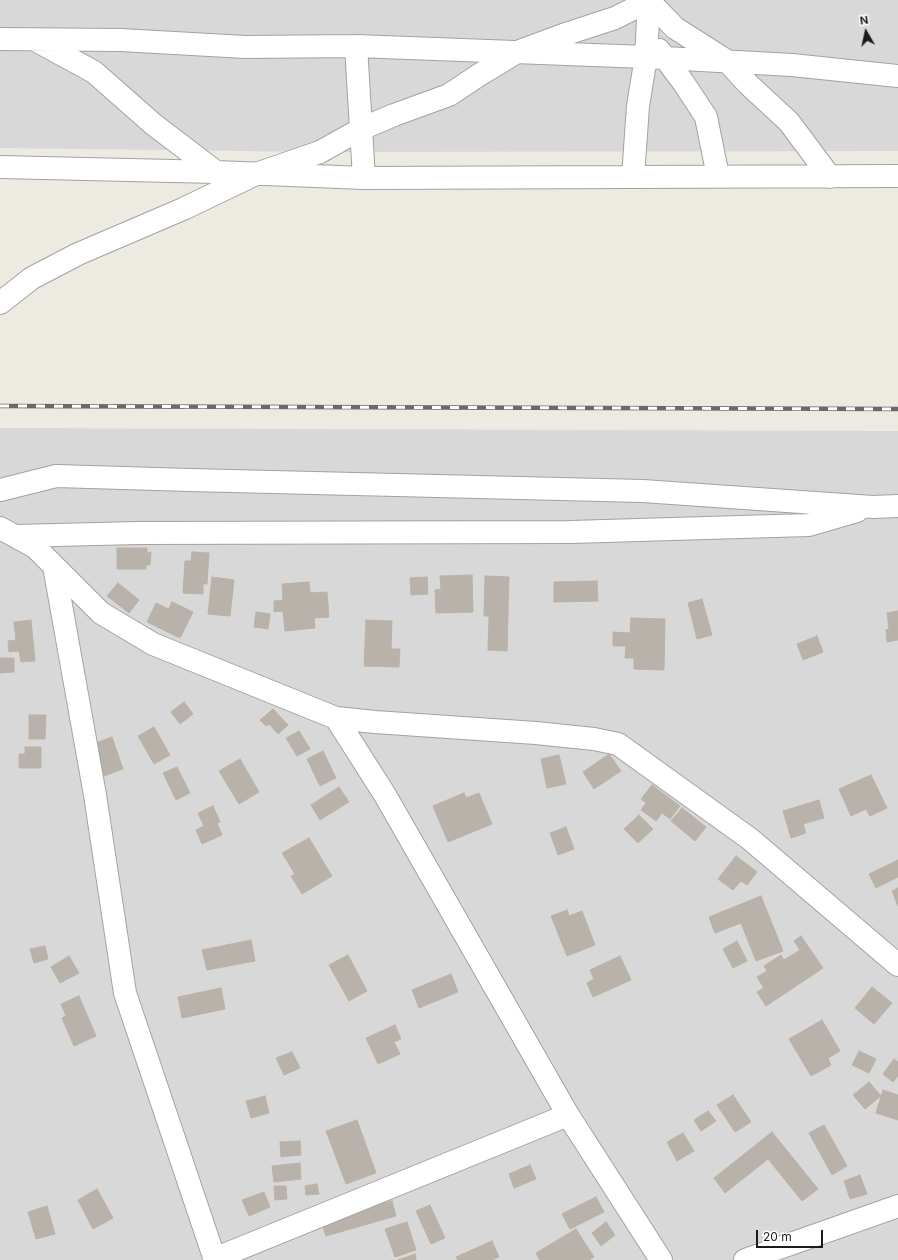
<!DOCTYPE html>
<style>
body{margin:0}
#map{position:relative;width:898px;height:1260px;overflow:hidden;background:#eceae1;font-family:Inter,sans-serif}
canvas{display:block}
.north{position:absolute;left:846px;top:12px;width:40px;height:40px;-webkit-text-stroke:3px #fff;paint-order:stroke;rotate:351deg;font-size:11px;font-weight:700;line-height:16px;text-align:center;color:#1b1b1b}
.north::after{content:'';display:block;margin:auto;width:14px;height:18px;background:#1b1b1b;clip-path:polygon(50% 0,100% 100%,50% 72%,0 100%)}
.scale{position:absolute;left:756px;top:1230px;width:67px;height:18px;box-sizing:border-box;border:2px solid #1b1b1b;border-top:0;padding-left:5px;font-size:12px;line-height:14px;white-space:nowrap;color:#1b1b1b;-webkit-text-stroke:3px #fff;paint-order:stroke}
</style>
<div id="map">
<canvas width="898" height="1260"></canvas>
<div class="north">N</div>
<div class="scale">20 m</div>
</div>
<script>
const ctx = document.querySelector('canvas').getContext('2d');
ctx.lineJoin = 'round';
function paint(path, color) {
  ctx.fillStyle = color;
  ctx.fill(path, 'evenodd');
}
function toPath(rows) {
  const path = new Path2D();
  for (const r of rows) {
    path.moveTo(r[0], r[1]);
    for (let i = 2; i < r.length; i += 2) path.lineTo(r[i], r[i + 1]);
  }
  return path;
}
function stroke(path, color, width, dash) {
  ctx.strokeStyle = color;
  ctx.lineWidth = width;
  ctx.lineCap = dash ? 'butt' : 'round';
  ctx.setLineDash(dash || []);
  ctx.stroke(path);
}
const residential = toPath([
 [0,0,898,0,898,151,320,152,0,148],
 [0,428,898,431,898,1260,0,1260]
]);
const building = toPath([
 [117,548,147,548,147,553,151,552,150,565,146,565,146,569,117,569,117,548],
 [192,552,209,553,207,584,203,584,203,594,183,593,185,561,191,561,192,552],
 [472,575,473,612,436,613,435,590,441,589,440,576,472,575],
 [485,576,509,577,507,651,488,650,489,616,484,616,485,576],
 [212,577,234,580,230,616,208,614,212,577],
 [427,577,428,594,411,595,410,578,427,577],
 [597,581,598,601,554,602,554,582,597,581],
 [309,582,310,593,327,592,329,617,314,618,315,628,285,631,283,611,274,612,274,601,283,600,282,584,309,582],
 [118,583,139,600,129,613,107,596,118,583],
 [702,599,712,635,697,639,688,603,702,599],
 [172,602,193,612,180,638,147,622,156,603,169,609,172,602],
 [898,611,898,640,887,642,886,630,889,629,887,613,898,611],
 [256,612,270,614,268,629,254,627,256,612],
 [631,618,665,619,664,670,634,669,634,658,625,658,626,646,613,646,613,632,630,633,631,618],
 [31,620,35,661,21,662,19,651,9,652,8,641,16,640,14,622,31,620],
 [366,620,392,621,391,649,400,649,399,667,364,666,366,620],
 [817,636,823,652,803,660,797,644,817,636],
 [0,658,14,658,14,672,0,673,0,658],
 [184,702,193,714,180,724,171,712,184,702],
 [273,709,288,725,278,734,269,724,266,726,260,720,273,709],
 [29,715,46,715,45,739,29,739,29,715],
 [154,727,170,755,154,764,138,736,154,727],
 [299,731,310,749,297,756,286,738,299,731],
 [112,737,123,769,104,776,93,744,112,737],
 [25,747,41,747,41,768,19,768,19,754,25,754,25,747],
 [323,751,336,778,320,786,307,759,323,751],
 [609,754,621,771,594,789,583,772,609,754],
 [559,755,566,784,547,788,541,759,559,755],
 [240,759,259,792,239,804,219,771,240,759],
 [177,767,190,793,176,800,163,773,177,767],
 [871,775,887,808,870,816,866,809,851,816,839,789,871,775],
 [652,785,680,806,670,819,662,813,656,821,641,810,646,803,641,799,652,785],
 [339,787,349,802,320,820,311,805,339,787],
 [464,793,466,798,479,793,492,824,448,842,433,806,464,793],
 [819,800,824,818,803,824,806,833,791,838,783,811,819,800],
 [213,806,220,822,217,823,222,835,202,844,196,830,204,826,198,813,213,806],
 [682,808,706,827,695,841,671,821,682,808],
 [639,815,653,829,638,843,624,829,639,815],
 [566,827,574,849,558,855,550,833,566,827],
 [309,838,332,876,302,894,291,876,295,874,282,853,309,838],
 [736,856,757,872,747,885,741,881,733,890,718,879,736,856],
 [898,860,898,877,876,888,869,874,898,860],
 [898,888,898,906,892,891,898,888],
 [761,896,783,951,756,961,741,923,715,933,709,917,761,896],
 [567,910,569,916,582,911,595,945,567,956,551,916,567,910],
 [801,936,823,968,766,1006,757,992,764,988,757,977,767,971,764,966,781,955,784,960,800,950,794,941,801,936],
 [251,940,255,961,207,970,202,950,251,940],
 [737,941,747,961,733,968,723,949,737,941],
 [45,946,48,959,34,963,30,949,45,946],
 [348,955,367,991,349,1001,329,965,348,955],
 [69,956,79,973,60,983,51,967,69,956],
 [620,956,631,980,593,997,587,983,594,979,590,970,620,956],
 [451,974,458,992,419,1008,412,990,451,974],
 [872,987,892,1003,874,1024,855,1008,872,987],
 [221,988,225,1009,182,1018,178,997,221,988],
 [79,996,96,1036,74,1046,62,1018,66,1016,61,1004,79,996],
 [822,1020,840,1051,828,1058,831,1065,811,1076,789,1039,822,1020],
 [395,1025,401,1039,394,1042,400,1054,378,1064,366,1038,395,1025],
 [859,1051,876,1059,869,1073,852,1065,859,1051],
 [292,1052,300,1068,284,1075,276,1058,292,1052],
 [894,1059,898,1062,898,1076,893,1082,883,1074,894,1059],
 [869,1082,881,1096,865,1109,853,1095,869,1082],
 [883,1090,898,1095,898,1120,876,1113,883,1090],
 [733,1095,751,1122,735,1132,717,1105,733,1095],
 [265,1096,269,1113,251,1118,246,1101,265,1096],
 [708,1111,716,1121,701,1131,694,1120,708,1111],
 [357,1120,376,1173,346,1184,326,1131,357,1120],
 [824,1125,847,1166,832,1175,809,1133,824,1125],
 [772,1132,818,1189,802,1201,768,1159,725,1193,714,1178,772,1132],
 [683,1133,694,1151,677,1161,667,1142,683,1133],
 [300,1141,301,1155,281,1157,280,1142,300,1141],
 [300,1163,301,1179,274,1182,272,1166,300,1163],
 [530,1165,536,1179,514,1188,509,1174,530,1165],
 [860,1175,867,1194,850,1199,844,1181,860,1175],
 [317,1184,319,1194,306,1195,305,1186,317,1184],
 [274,1186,286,1186,287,1199,275,1200,274,1186],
 [97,1189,113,1218,93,1229,78,1200,97,1189],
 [264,1192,270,1207,249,1216,242,1200,264,1192],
 [596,1197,604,1212,570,1229,562,1214,596,1197],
 [392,1201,396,1216,326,1236,321,1221,392,1201],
 [430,1205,445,1238,431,1244,416,1211,430,1205],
 [47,1206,55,1234,36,1239,28,1212,47,1206],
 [407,1222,416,1250,395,1257,385,1229,407,1222],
 [606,1222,615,1235,601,1246,592,1233,606,1222],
 [576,1229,594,1257,589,1260,540,1260,536,1253,576,1229],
 [492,1241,499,1257,492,1260,458,1260,456,1257,492,1241],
 [415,1254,416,1260,398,1260,415,1254]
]);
const minor = toPath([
 [0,39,121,40,245,47,356,46,646,57,792,65,898,76],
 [37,41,94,72,153,124,216,172],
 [356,46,364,178],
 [659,50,683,82,706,117,718,176],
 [0,167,216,172,364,178,898,176],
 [633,177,638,106,646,57,649,0],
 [0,303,32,278,78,254,183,209,256,174,320,152,361,129,394,115,449,95,479,75,517,52,563,35,615,18,649,1,675,28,727,61,748,84,789,122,830,177],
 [0,490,56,476,190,480,643,491,873,507,898,506],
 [0,528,35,547,101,613,153,644,336,718,375,722,536,733,594,739,618,744,750,839,898,965],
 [15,536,138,533,571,532,809,525,857,511],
 [54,566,95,795,125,993,215,1260],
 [336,718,385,795,568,1115],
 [214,1259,568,1115,661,1260],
 [745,1260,898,1206]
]);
const rail = toPath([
 [0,406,898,409]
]);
paint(residential, '#d9d8d8');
paint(building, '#b9b2aa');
stroke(building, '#bdb2a4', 1);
stroke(minor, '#a2a2a2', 24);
stroke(minor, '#fff', 22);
stroke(rail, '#696969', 4.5);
stroke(rail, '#fff', 3, [9]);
</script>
